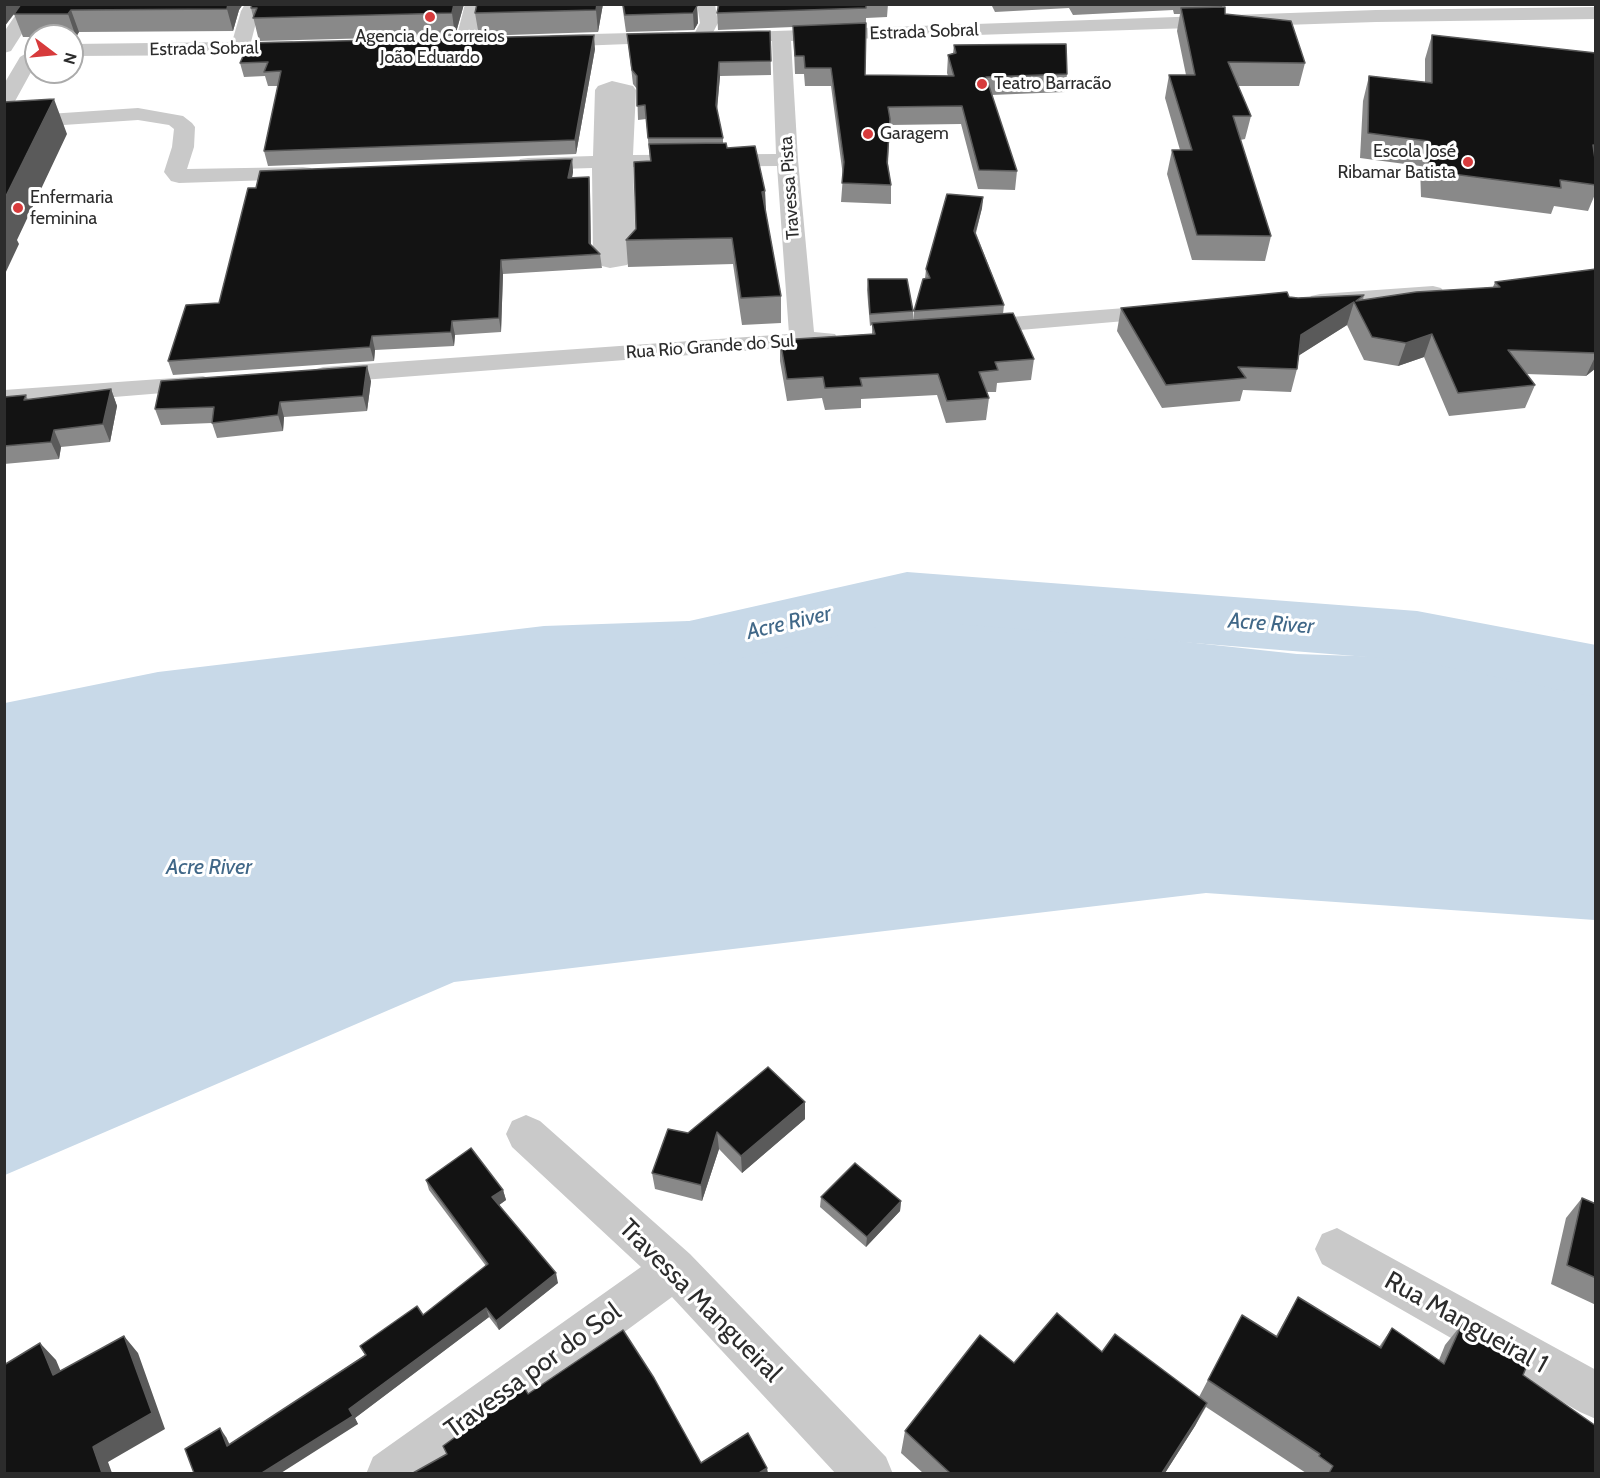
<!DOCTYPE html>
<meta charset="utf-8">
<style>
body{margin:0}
#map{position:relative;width:1600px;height:1478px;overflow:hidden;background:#fff;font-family:Cabin,sans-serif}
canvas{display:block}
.frame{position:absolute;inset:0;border:6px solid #2c2c2c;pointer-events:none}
.north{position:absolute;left:24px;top:24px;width:60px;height:60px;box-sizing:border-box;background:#fff;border:2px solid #ababab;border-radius:50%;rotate:106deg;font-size:16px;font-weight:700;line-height:24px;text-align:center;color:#2c2c2c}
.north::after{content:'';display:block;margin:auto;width:21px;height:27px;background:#d73b3c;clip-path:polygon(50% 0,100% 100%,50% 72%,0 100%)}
</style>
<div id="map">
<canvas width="1600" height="1478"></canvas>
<div class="frame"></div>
<div class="north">N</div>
</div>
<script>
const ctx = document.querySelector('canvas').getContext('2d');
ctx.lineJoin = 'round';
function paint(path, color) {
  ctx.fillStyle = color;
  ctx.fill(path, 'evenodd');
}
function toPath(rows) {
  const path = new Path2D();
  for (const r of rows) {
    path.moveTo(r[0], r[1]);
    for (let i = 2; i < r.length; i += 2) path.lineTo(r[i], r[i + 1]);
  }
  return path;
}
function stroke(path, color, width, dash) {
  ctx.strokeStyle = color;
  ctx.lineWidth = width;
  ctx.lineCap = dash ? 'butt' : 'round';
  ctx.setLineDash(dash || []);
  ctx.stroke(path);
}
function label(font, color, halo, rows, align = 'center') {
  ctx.font = font + ' Cabin,sans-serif';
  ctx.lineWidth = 6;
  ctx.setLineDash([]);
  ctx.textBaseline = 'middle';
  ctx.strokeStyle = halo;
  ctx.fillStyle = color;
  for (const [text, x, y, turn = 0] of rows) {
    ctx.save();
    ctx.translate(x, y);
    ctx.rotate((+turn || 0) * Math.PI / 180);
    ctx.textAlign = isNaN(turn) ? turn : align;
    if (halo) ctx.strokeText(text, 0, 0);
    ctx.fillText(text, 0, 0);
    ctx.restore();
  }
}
const water = toPath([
 [919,613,1297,654,1595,664,1595,920,1206,893,454,982,5,1175,5,703,158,672,544,626]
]);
const river = toPath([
 [907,572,1417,611,1596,645,1596,697,1417,661,907,620,711,665,685,658,674,640,685,622,907,572]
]);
const minor = toPath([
 [23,4,41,4,11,51,4,53,4,32,23,4],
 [245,4,264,4,259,11,251,42,292,41,302,47,299,51,240,55,72,56,72,44,232,42,241,11,245,4],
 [465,4,483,4,475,43,465,49,455,43,465,4],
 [697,4,715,4,718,23,708,42,701,44,692,38,700,23,697,4],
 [1596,7,1596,19,1376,22,791,41,798,160,814,332,835,334,838,339,835,344,323,383,314,380,310,375,314,370,323,367,789,334,777,166,633,167,636,255,627,265,610,268,602,266,593,257,592,168,528,170,520,169,517,164,520,159,528,158,593,156,595,90,598,86,612,81,633,86,636,90,633,155,776,154,772,41,725,43,716,37,718,33,1376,10,1596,7],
 [673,32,682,38,680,42,551,47,542,41,551,35,673,32],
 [36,47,36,63,14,103,4,109,4,84,20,57,36,47],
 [138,108,183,116,192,123,195,127,194,147,187,169,303,167,311,168,314,173,311,178,303,179,179,183,171,181,164,172,172,147,174,129,169,125,138,120,4,129,4,117,138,108],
 [1433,286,1441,288,1445,293,1441,298,1320,308,1311,306,1308,301,1311,296,1320,294,1433,286],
 [1163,305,1172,307,1175,312,1172,317,973,334,964,332,961,327,964,322,973,320,1163,305],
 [203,376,212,379,216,384,212,389,4,406,4,390,203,376],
 [526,1115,540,1121,690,1254,886,1457,893,1474,836,1474,672,1297,431,1474,366,1474,373,1457,641,1267,512,1147,506,1134,512,1121,526,1115],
 [1337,1228,1596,1370,1596,1419,1580,1412,1322,1264,1315,1249,1322,1234,1337,1228]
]);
const wall = toPath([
 [4,4,243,4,239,10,233,31,79,32,76,37,36,36,36,37,23,37,14,14,19,8,4,27],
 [464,4,455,36,259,41,251,8],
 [603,4,598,32,479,36,475,13],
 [622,4,697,4,698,23,694,30,626,32],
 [717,4,888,4,887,17,866,18,865,75,948,76,947,73,948,55,953,53,954,45,1067,74,1065,92,991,95,1017,171,1015,190,978,189,961,124,890,125,888,164,891,185,891,204,841,202,843,176,831,86,805,86,804,74,795,74,793,27,718,30,717,13,718,10],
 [991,4,1223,4,1222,7,1225,14,1305,63,1299,86,1238,86,1251,116,1245,139,1240,140,1271,236,1265,261,1192,260,1167,174,1172,150,1180,150,1165,98,1169,75,1186,75,1177,31,1180,14,1174,14,1173,10,1073,15,1069,8,995,12],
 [770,31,771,75,720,76,717,111,723,138,723,143,765,191,766,213,781,296,781,323,742,325,733,264,628,267,626,240,636,229,650,161,646,119,638,120,637,89,633,84,627,34],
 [1432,35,1596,53,1596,192,1588,211,1554,206,1551,214,1421,197,1420,166,1360,158,1363,101,1369,76,1425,82,1425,59],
 [595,49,576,154,268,166,264,151,278,86,268,86,265,76,244,77,240,63],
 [572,159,573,172,572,178,589,177,590,191,591,245,600,254,602,268,503,274,501,332,455,335,454,346,375,350,374,361,173,375,168,361,219,303],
 [983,197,982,208,976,233,1004,305,1003,314,1034,359,1031,380,997,383,996,392,986,392,989,398,986,420,946,423,937,395,861,399,861,408,825,410,822,398,787,401,780,361,780,340,872,334,872,325,870,326,867,290,868,279,913,311,914,320,914,311,925,279,926,269],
 [1596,269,1596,368,1586,376,1526,374,1535,385,1525,408,1449,416,1424,357,1398,366,1364,360,1347,325,1299,355,1297,369,1291,392,1243,390,1240,401,1162,408,1117,331,1121,308,1289,297,1298,298,1364,295,1363,300,1493,287,1495,282],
 [371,381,367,411,284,417,283,431,217,438,212,423,161,425,155,409],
 [111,389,117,406,110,442,61,447,59,459,4,464,4,397,26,395,28,400],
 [805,1119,742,1173,719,1149,702,1201,655,1189,652,1173,688,1133],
 [426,1180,503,1190,506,1200,499,1205,558,1283,499,1330,489,1317,355,1418,358,1424,194,1473,226,1437,230,1445,365,1355,360,1346,423,1315,486,1266,429,1190],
 [821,1197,901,1201,900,1211,866,1247,820,1207],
 [1582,1198,1596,1204,1596,1305,1551,1284,1566,1218],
 [1298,1297,1379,1347,1392,1328,1439,1360,1445,1345,1462,1324,1523,1375,1596,1473,1306,1473,1206,1407,1195,1426,1165,1473,923,1473,901,1453,905,1431,1014,1363,1102,1352,1199,1397,1242,1315,1276,1336]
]);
const shadedWall = toPath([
 [4,4,21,4,4,27],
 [228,4,243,4,239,10,233,31,227,9],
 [454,4,464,4,455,36,452,13],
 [597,4,603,4,598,32,596,10],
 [697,6,698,23,694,30,693,13],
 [71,10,79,32,76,37,68,14],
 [594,35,595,49,576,154,575,140],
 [719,62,720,76,716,119,716,105],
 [54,99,67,134,17,240,19,244,4,276,4,200],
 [572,159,573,172,569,192,568,178],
 [589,177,590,191,591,257,589,243],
 [765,191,766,217,762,192],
 [983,197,982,208,973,242,974,231],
 [501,260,503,274,501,332,499,318],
 [1354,302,1347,325,1295,358,1301,335],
 [452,321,455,335,454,346,451,332],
 [1432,334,1424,357,1398,366,1406,343],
 [372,336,375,350,374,361,370,347],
 [1596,355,1596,368,1586,376],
 [367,366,371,381,367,411,363,396],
 [111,389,117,406,110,442,103,424],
 [280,402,284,417,283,431,278,415],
 [54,430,61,447,59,459,51,442],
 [805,1102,805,1119,742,1173,741,1156],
 [717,1132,719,1149,702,1201,701,1185],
 [503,1190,506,1200,495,1208,492,1197],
 [901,1201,900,1211,866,1247,867,1237],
 [556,1273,558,1283,499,1330,496,1321],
 [486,1308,489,1317,355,1418,358,1424,281,1473,262,1473],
 [124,1336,138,1353,165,1429,108,1462,112,1473,102,1473,93,1447],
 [40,1343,56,1360,69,1391,53,1375],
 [1207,1403,1195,1426,1165,1473,1162,1473],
 [220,1428,226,1437,234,1455,227,1446],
 [767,1468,768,1473,759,1473]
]);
const building = toPath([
 [21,4,228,4,227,9,71,10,68,14,14,14,21,4],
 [252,4,454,4,452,13,253,18,257,8,251,8,252,4],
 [477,4,597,4,596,10,475,13,477,4],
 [623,4,697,4,697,6,693,13,625,15,623,4],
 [719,4,866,4,866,8,717,13,719,4],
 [1225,7,1225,14,1291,21,1305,63,1228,62,1251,116,1233,116,1271,236,1197,235,1172,150,1192,150,1169,75,1195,75,1181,8,1225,7],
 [866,23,865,75,954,76,948,55,956,53,954,45,1066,44,1067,74,986,77,1017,171,979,170,962,106,888,107,890,119,887,162,891,185,842,183,844,162,831,68,805,68,804,56,795,56,793,26,866,23],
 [770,31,771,61,719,62,716,105,723,138,648,138,645,105,637,106,637,76,632,70,627,34,770,31],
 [594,35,575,140,264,151,281,71,264,72,268,62,240,63,249,43,594,35],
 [1432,35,1596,53,1596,146,1593,145,1596,166,1596,185,1560,180,1561,188,1429,171,1428,141,1368,133,1369,76,1432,83,1432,35],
 [54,99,4,200,4,102,54,99],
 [726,143,727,148,755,146,765,191,762,192,781,296,741,298,732,238,626,240,636,229,634,162,651,161,649,144,726,143],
 [572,159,568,178,589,177,589,243,600,254,501,260,499,318,452,321,451,332,372,336,370,347,168,361,186,305,219,303,248,188,256,188,260,171,572,159],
 [947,194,983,197,974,231,1004,305,914,311,923,279,930,278,926,269,947,194],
 [1596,269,1596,353,1508,350,1535,385,1458,393,1432,334,1406,343,1372,337,1354,302,1301,335,1297,369,1238,367,1246,378,1166,385,1121,308,1287,292,1289,297,1298,298,1364,295,1356,301,1416,292,1500,287,1495,282,1596,269],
 [868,279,907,279,913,311,870,314,868,279],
 [1013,313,1034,359,995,362,998,370,979,372,989,398,947,401,938,374,860,378,862,386,825,388,823,377,787,379,780,340,875,334,872,323,1013,313],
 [367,366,363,396,280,402,278,415,212,423,214,407,155,409,161,381,367,366],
 [111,389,103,424,54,430,51,442,4,446,4,397,26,395,24,400,111,389],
 [768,1067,805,1102,741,1156,717,1132,701,1185,652,1173,668,1129,688,1133,768,1067],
 [471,1148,503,1190,492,1197,556,1273,496,1321,486,1308,349,1409,353,1416,262,1473,194,1473,185,1449,220,1428,227,1446,366,1355,360,1346,417,1306,423,1315,488,1264,426,1180,471,1148],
 [855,1163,901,1201,867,1237,821,1197,855,1163],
 [1582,1198,1596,1204,1596,1278,1567,1265,1582,1198],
 [1298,1297,1381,1348,1392,1328,1444,1364,1462,1324,1528,1363,1523,1375,1596,1426,1596,1473,1329,1473,1333,1466,1319,1456,1320,1454,1208,1380,1242,1315,1277,1337,1298,1297],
 [1057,1313,1102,1352,1115,1334,1207,1403,1162,1473,950,1473,905,1431,980,1335,1014,1363,1057,1313],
 [623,1330,654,1378,701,1463,748,1433,767,1468,759,1473,413,1473,447,1454,443,1446,517,1392,524,1387,528,1394,623,1330],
 [124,1336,152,1413,93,1447,102,1473,4,1473,4,1365,40,1343,53,1375,124,1336]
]);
const markers = [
 [430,17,6,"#d73b3c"],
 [982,84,6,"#d73b3c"],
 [868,134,6,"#d73b3c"],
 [1468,162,6,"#d73b3c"],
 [18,208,6,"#d73b3c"]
];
const farStreetnames = [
 ["Estrada Sobral",924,32,-2],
 ["Estrada Sobral",204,49,-1],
 ["Travessa Pista",790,188,-94],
 ["Rua Rio Grande do Sul",710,347,-4]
];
const farPoinames = [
 ["Agencia de Correios",430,37,"center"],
 ["João Eduardo",430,58,"center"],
 ["Teatro Barracão",994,84],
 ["Garagem",880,134],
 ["Escola José",1456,152,"right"],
 ["Ribamar Batista",1456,173,"right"],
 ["Enfermaria",30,198],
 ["feminina",30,219]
];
const waterNames = [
 ["Acre River",789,623,-13],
 ["Acre River",1271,624,4],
 ["Acre River",209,868]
];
const nearStreetnames = [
 ["Travessa Mangueiral",700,1301,45],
 ["Rua Mangueiral 1",1466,1323,29],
 ["Travessa por do Sol",533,1371,-36]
];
paint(water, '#c8d9e8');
paint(river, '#c8d9e8');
paint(minor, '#c9c9c9');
paint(wall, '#898989');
paint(shadedWall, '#5a5a5a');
paint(building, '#131313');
stroke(building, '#5a5a5a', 1.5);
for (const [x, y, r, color] of markers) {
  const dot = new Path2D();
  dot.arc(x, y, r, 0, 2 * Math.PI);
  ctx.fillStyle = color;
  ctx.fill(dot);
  stroke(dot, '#fff', 2);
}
label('18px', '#2c2c2c', '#fff', farStreetnames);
label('18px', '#2c2c2c', '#fff', farPoinames, 'left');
label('italic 22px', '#416888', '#fff', waterNames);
label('26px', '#2c2c2c', '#fff', nearStreetnames);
</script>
